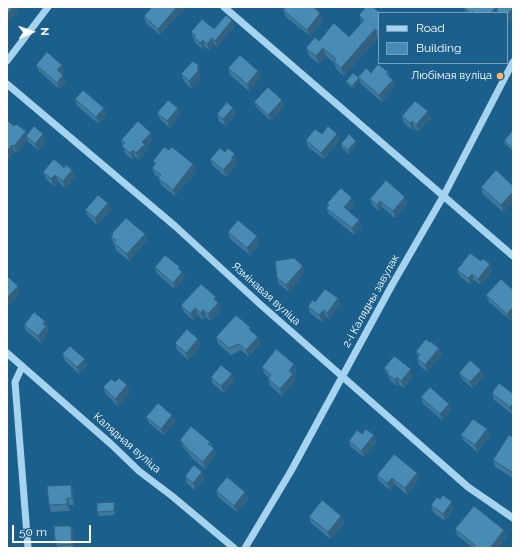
<!DOCTYPE html>
<meta charset="utf-8">
<style>
body{margin:0}
#map{position:relative;width:520px;height:555px;overflow:hidden;background:#1b608c;font-family:Raleway,sans-serif}
canvas{display:block}
.frame{position:absolute;inset:0;border:8px solid #fff;pointer-events:none}
.legend{position:absolute;left:378px;top:12px;width:130px;height:52px;box-sizing:border-box;background:#1b608c;border:1px solid #76a0ba;margin:0;padding:5px 7px;list-style:none;font-size:12px;color:#fff}
.legend li{display:flex;align-items:center;gap:8px;height:20px}
.legend b{width:20px;border:1px solid #76a0ba}
.north{position:absolute;left:12px;top:12px;width:40px;height:40px;-webkit-text-stroke:3px #1b608c;paint-order:stroke;rotate:88deg;font-size:11px;font-weight:700;line-height:16px;text-align:center;color:#fff}
.north::after{content:'';display:block;margin:auto;width:14px;height:18px;background:#fff;clip-path:polygon(50% 0,100% 100%,50% 72%,0 100%)}
.scale{position:absolute;left:12px;top:525px;width:79px;height:18px;box-sizing:border-box;border:2px solid #fff;border-top:0;padding-left:5px;font-size:12px;line-height:14px;white-space:nowrap;color:#fff;-webkit-text-stroke:3px #1b608c;paint-order:stroke}
</style>
<div id="map">
<canvas width="520" height="555"></canvas>
<div class="frame"></div>
<ul class="legend">
<li><b style="height:5px;background:#a6d3ed"></b>Road</li>
<li><b style="height:11px;background:#488cb6"></b>Building</li>
</ul>
<div class="north">N</div>
<div class="scale">50 m</div>
</div>
<script>
const ctx = document.querySelector('canvas').getContext('2d');
ctx.lineJoin = 'round';
function toPath(rows) {
  const path = new Path2D();
  for (const r of rows) {
    path.moveTo(r[0], r[1]);
    for (let i = 2; i < r.length; i += 2) path.lineTo(r[i], r[i + 1]);
  }
  return path;
}
function stroke(path, color, width, dash) {
  ctx.strokeStyle = color;
  ctx.lineWidth = width;
  ctx.lineCap = dash ? 'butt' : 'round';
  ctx.setLineDash(dash || []);
  ctx.stroke(path);
}
function paint(path, color) {
  ctx.fillStyle = color;
  ctx.fill(path, 'evenodd');
}
function label(font, color, halo, rows, align = 'center') {
  ctx.font = font + ' Raleway,sans-serif';
  ctx.lineWidth = 3.5;
  ctx.setLineDash([]);
  ctx.textBaseline = 'middle';
  ctx.strokeStyle = halo;
  ctx.fillStyle = color;
  for (const [text, x, y, turn = 0] of rows) {
    ctx.save();
    ctx.translate(x, y);
    ctx.rotate((+turn || 0) * Math.PI / 180);
    ctx.textAlign = isNaN(turn) ? turn : align;
    if (halo) ctx.strokeText(text, 0, 0);
    ctx.fillText(text, 0, 0);
    ctx.restore();
  }
}
const minor = toPath([
 [224,7,513,256],
 [7,61,48,7],
 [7,84,175,226,261,305,468,487,513,518],
 [7,353,111,444,139,471,172,496,234,548],
 [22,367,15,382,28,548],
 [245,548,291,471,392,285,444,195,513,62]
]);
const wall = toPath([
 [464,7,497,7,497,9,513,7,513,18,507,24,507,13,466,13],
 [184,8,160,35,146,23,144,16],
 [283,10,320,13,323,20,310,36,286,17],
 [379,13,379,39,378,38,344,76,337,70,334,63,326,56,319,64,309,56,306,48,319,41,349,37,362,23,359,15],
 [232,20,234,27,217,47,214,44,209,50,205,47,203,49,196,44,191,32,214,29],
 [36,65,62,65,64,71,62,74,66,82,59,89,39,71],
 [228,68,258,71,261,77,249,91,230,75],
 [200,72,200,78,191,88,184,81,181,74],
 [388,72,390,77,393,80,395,86,382,102,361,84,360,81,353,89,347,84,346,81,371,73],
 [75,99,104,108,106,115,99,124,77,106],
 [282,100,284,107,271,121,257,108,254,102],
 [178,108,180,114,170,128,160,119,157,113],
 [217,114,236,114,225,126,219,121],
 [402,116,431,118,418,131,414,128,412,130,404,123],
 [7,122,26,131,27,135,46,141,38,150,28,142,27,139,17,153,14,151,9,158,7,156],
 [513,132,513,151,505,144,504,141],
 [322,134,337,134,339,140,324,159,308,147,306,140],
 [153,139,146,147,147,150,139,160,135,156,132,160,125,153,121,140],
 [356,141,357,144,349,154,342,148,341,144],
 [169,150,193,164,196,171,175,196,161,185,159,178,155,175,152,168,155,165,153,161],
 [225,152,237,160,234,164,235,166,226,177,213,166,210,159],
 [64,168,72,170,75,177,65,188,58,181,54,186,46,179,43,172],
 [513,186,513,201,503,212,483,194,481,187],
 [370,199,408,203,395,218,382,207,379,211,373,206],
 [108,203,111,210,97,225,88,216,85,210],
 [327,203,354,204,348,211,359,220,361,227,354,235,329,214,326,208,328,206],
 [228,232,260,243,250,255,230,239],
 [112,233,145,234,147,240,129,261,116,250,111,237,113,235],
 [481,261,490,264,492,271,481,285,474,280,471,285,460,276,457,270],
 [155,267,180,267,185,278,175,289,157,274],
 [305,272,289,292,279,284,277,278],
 [513,290,513,317,510,320,489,302,486,295],
 [216,297,221,310,210,321,206,317,203,320,198,315,193,320,184,312,181,305],
 [338,298,340,305,329,319,326,317,322,322,310,313,308,306],
 [45,321,48,328,47,329,48,333,41,343,26,331,24,325],
 [252,333,258,337,260,344,249,357,241,350,231,355,218,344,216,337],
 [429,342,439,348,442,355,427,372,419,365,417,358,418,357,416,351],
 [175,343,201,345,188,360,177,350],
 [62,354,87,365,79,374,65,361],
 [294,364,296,371,293,375,295,381,282,396,270,386,268,379,269,378,264,373,262,367],
 [384,368,413,376,404,388,399,384,397,386,390,380],
 [459,373,484,376,473,389,462,379],
 [232,374,234,380,224,393,213,384,211,377],
 [115,382,130,392,118,406,106,394,103,387],
 [492,393,513,394,513,413,512,414,494,400],
 [421,397,451,410,442,420,423,404],
 [172,415,175,421,164,435,149,423,146,417],
 [487,429,490,436,477,452,464,441,461,435],
 [362,434,374,435,376,442,364,457,351,447,349,441],
 [513,437,513,478,495,467,493,460],
 [180,440,210,442,216,455,205,469,192,458,183,446],
 [417,473,419,479,407,495,395,484,390,490,379,481,377,475],
 [185,476,205,479,195,490,187,483],
 [216,490,245,492,248,499,237,512,218,497],
 [73,491,74,505,69,505,70,511,51,512,49,505],
 [440,499,454,508,445,521,433,512,431,505],
 [114,502,115,505,115,515,99,516,97,512],
 [341,516,344,523,330,539,311,523,309,517],
 [71,526,74,532,74,548,58,548,55,541],
 [455,529,507,537,498,548,473,548,458,536]
]);
const shadedWall = toPath([
 [13,7,16,7,18,12,7,23,7,14],
 [177,7,184,7,184,8,160,35,158,29],
 [496,7,497,7,498,11,496,10,498,13,491,13],
 [513,8,513,18,507,24,507,15],
 [320,13,323,20,310,36,307,30],
 [232,20,234,27,217,47,215,41],
 [375,29,378,38,344,76,341,68],
 [212,38,214,44,209,50,207,44],
 [203,40,205,47,203,49,200,43],
 [323,48,326,56,319,64,316,56],
 [62,65,64,71,60,77,57,70],
 [198,65,200,72,200,78,191,88,189,81],
 [258,71,261,77,249,91,247,84],
 [63,75,66,82,59,89,57,83],
 [359,78,360,81,353,89,352,86],
 [393,80,395,86,382,102,379,95],
 [282,100,284,107,271,121,268,115],
 [104,108,106,115,99,124,96,117],
 [178,108,180,114,170,128,167,121],
 [233,108,236,114,225,126,223,119],
 [428,111,431,118,418,131,416,125],
 [412,121,414,128,412,130,410,123],
 [26,131,28,138,26,136,27,139,17,153,14,146],
 [151,133,153,139,146,147,147,150,139,160,136,153,142,142],
 [43,134,46,141,38,150,35,144],
 [337,134,339,140,324,159,321,153],
 [356,141,357,144,349,154,348,150],
 [12,145,14,151,9,158,7,151],
 [133,150,135,156,132,160,130,153],
 [235,154,237,160,234,164,235,166,226,177,223,170,231,158],
 [193,164,196,171,175,196,173,190],
 [72,170,75,177,65,188,63,181],
 [55,175,58,181,54,186,51,179],
 [513,192,513,201,503,212,501,205],
 [405,197,408,203,395,218,393,211],
 [352,198,354,204,346,214,344,207],
 [380,201,382,207,379,211,377,205],
 [108,203,111,210,97,225,95,218],
 [359,220,361,227,354,235,352,228],
 [145,234,147,240,129,261,127,254],
 [257,236,260,243,250,255,247,248],
 [490,264,492,271,481,285,478,279],
 [303,266,305,272,289,292,286,285],
 [180,267,182,272,185,278,175,289,173,283,178,268],
 [472,274,474,280,471,285,468,278],
 [18,286,20,293,7,307,7,298],
 [216,297,221,310,210,321,208,314,214,299],
 [338,298,340,305,329,319,327,313],
 [513,307,513,317,510,320,507,314],
 [195,308,198,315,193,320,190,314],
 [203,310,206,317,203,320,201,313],
 [324,310,326,317,322,322,319,315],
 [45,321,48,328,47,329,48,333,41,343,38,336,43,324],
 [258,337,260,344,249,357,246,350],
 [198,339,201,345,188,360,186,353],
 [439,348,442,355,427,372,425,365],
 [85,359,87,365,79,374,77,367],
 [294,364,296,371,293,375,295,381,282,396,280,389,289,371],
 [411,369,413,376,404,388,401,381],
 [481,370,484,376,473,389,470,382],
 [232,374,234,380,224,393,221,386],
 [397,377,399,384,397,386,395,380],
 [127,385,130,392,118,406,115,399],
 [513,403,513,413,512,414,510,407],
 [449,404,451,410,442,420,440,414],
 [172,415,175,421,164,435,161,429],
 [487,429,490,436,477,452,475,445],
 [374,435,376,442,364,457,361,451],
 [214,448,216,455,205,469,203,462],
 [202,472,205,479,195,490,193,483],
 [417,473,419,479,407,495,405,488],
 [392,478,395,484,390,490,387,483],
 [71,485,73,491,74,505,72,498],
 [245,492,248,499,237,512,234,506],
 [67,498,69,505,70,511,67,504],
 [114,502,115,505,115,515,114,511],
 [452,502,454,508,445,521,443,514],
 [341,516,344,523,330,539,328,532],
 [71,526,74,532,74,548,73,548,72,544],
 [504,530,507,537,498,548,490,548]
]);
const building = toPath([
 [7,7,13,7,7,14,7,7],
 [152,7,177,7,158,29,144,16,152,7],
 [286,7,313,7,320,13,307,30,283,10,286,7],
 [366,7,373,7,380,13,379,13,379,33,375,29,341,68,334,61,336,59,323,48,316,56,306,48,315,37,319,41,334,23,349,37,364,20,359,15,366,7],
 [464,7,496,7,491,13,475,13,473,11,472,13,470,13,464,7],
 [499,7,513,7,513,8,507,15,507,13,500,13,496,10,499,7],
 [226,15,232,20,215,41,212,38,207,44,203,40,200,43,194,37,196,36,191,32,202,19,214,29,226,15],
 [47,52,62,65,57,70,63,75,57,83,36,65,47,52],
 [240,55,258,71,247,84,228,68,240,55],
 [193,61,198,65,198,71,189,81,181,74,193,61],
 [378,64,388,72,386,74,393,80,379,95,358,77,366,68,371,73,378,64],
 [353,73,359,78,352,86,346,81,353,73],
 [268,87,282,100,268,115,254,102,268,87],
 [83,90,104,108,96,117,75,99,83,90],
 [168,100,178,108,167,121,157,113,168,100],
 [415,101,428,111,416,125,412,121,410,123,402,116,415,101],
 [227,102,233,108,223,119,217,114,227,102],
 [8,121,14,126,16,124,26,131,14,146,12,145,7,151,7,122,8,121],
 [138,121,151,133,142,142,145,144,136,153,133,150,130,153,122,146,125,143,121,140,138,121],
 [34,126,43,134,35,144,26,136,34,126],
 [328,126,337,134,321,153,306,140,315,129,322,134,328,126],
 [512,131,513,132,513,148,504,141,512,131],
 [349,134,356,141,348,150,341,144,349,134],
 [164,147,169,150,172,147,193,164,173,190,158,178,161,175,152,168,156,163,153,161,164,147],
 [220,148,225,152,228,148,235,154,231,158,233,159,223,170,210,159,220,148],
 [54,159,64,168,66,165,72,170,63,181,55,175,51,179,43,172,54,159],
 [496,170,513,186,513,192,501,205,481,187,496,170],
 [386,180,405,197,393,211,380,201,377,205,370,199,386,180],
 [341,188,352,198,344,207,359,220,352,228,326,208,329,205,327,203,341,188],
 [98,195,108,203,95,218,85,210,98,195],
 [126,218,145,234,127,254,114,243,116,240,111,237,113,234,112,233,126,218],
 [238,220,257,236,247,248,228,232,238,220],
 [470,253,481,261,483,259,490,264,478,279,472,274,468,278,457,270,470,253],
 [165,255,180,267,178,268,182,272,173,283,155,267,165,255],
 [294,258,303,266,286,285,277,278,275,261,294,258],
 [7,276,18,286,7,298,7,276],
 [501,279,513,290,513,307,507,314,486,295,501,279],
 [201,284,216,297,214,299,218,303,208,314,203,310,201,313,195,308,190,314,181,305,201,284],
 [325,289,338,298,327,313,324,310,319,315,308,306,313,300,315,302,325,289],
 [34,312,45,321,43,324,46,326,38,336,24,325,34,312],
 [236,315,251,328,249,329,258,337,246,350,239,344,229,348,216,337,236,315],
 [187,329,198,339,186,353,175,343,187,329],
 [426,339,429,342,430,341,439,348,425,365,417,358,420,355,416,351,426,339],
 [70,346,85,359,77,367,62,354,70,346],
 [276,349,294,364,289,371,293,374,280,389,268,379,271,375,262,367,276,349],
 [394,356,411,369,401,381,397,377,395,380,387,374,389,372,384,368,394,356],
 [470,360,481,370,470,382,459,373,470,360],
 [221,365,232,374,221,386,211,377,221,365],
 [119,378,127,385,115,399,103,387,111,379,115,382,119,378],
 [499,383,513,394,513,403,510,407,492,393,499,383],
 [430,387,449,404,440,414,421,397,430,387],
 [158,403,172,415,161,429,146,417,158,403],
 [473,419,487,429,475,445,461,435,473,419],
 [191,426,210,442,208,444,214,448,203,462,190,451,180,440,191,426],
 [366,429,374,435,361,451,349,441,357,430,362,434,366,429],
 [509,435,513,437,513,473,493,460,509,435],
 [394,454,417,473,405,488,392,478,387,483,377,475,394,454],
 [194,465,202,472,193,483,185,476,194,465],
 [227,477,245,492,234,506,216,490,227,477],
 [71,485,72,498,67,498,67,504,49,505,47,486,71,485],
 [443,495,452,502,443,514,431,505,437,497,440,499,443,495],
 [322,500,341,516,328,532,309,517,322,500],
 [114,502,114,511,97,512,97,503,114,502],
 [474,506,504,530,490,548,473,548,475,545,455,529,474,506],
 [54,526,71,526,72,544,59,545,59,541,55,541,54,526]
]);
const markers = [
 [500,76,4,"#feb663"]
];
const poiNames = [
 ["Любімая вуліца",492,76]
];
const streetNames = [
 ["Язмінавая вуліца",266,294,42],
 ["2-і Калядны завулак",371,301,-61],
 ["Калядная вуліца",127,443,41]
];
stroke(minor, '#a6d3ed', 7);
paint(wall, '#3e789d');
paint(shadedWall, '#32627f');
paint(building, '#488cb6');
stroke(building, '#32627f', 1);
for (const [x, y, r, color] of markers) {
  const dot = new Path2D();
  dot.arc(x, y, r, 0, 2 * Math.PI);
  ctx.fillStyle = color;
  ctx.fill(dot);
  stroke(dot, '#1b608c', 1.5);
}
label('11px', '#fff', '#1b608c', poiNames, 'right');
label('11px', '#fff', '#1b608c', streetNames);
</script>
